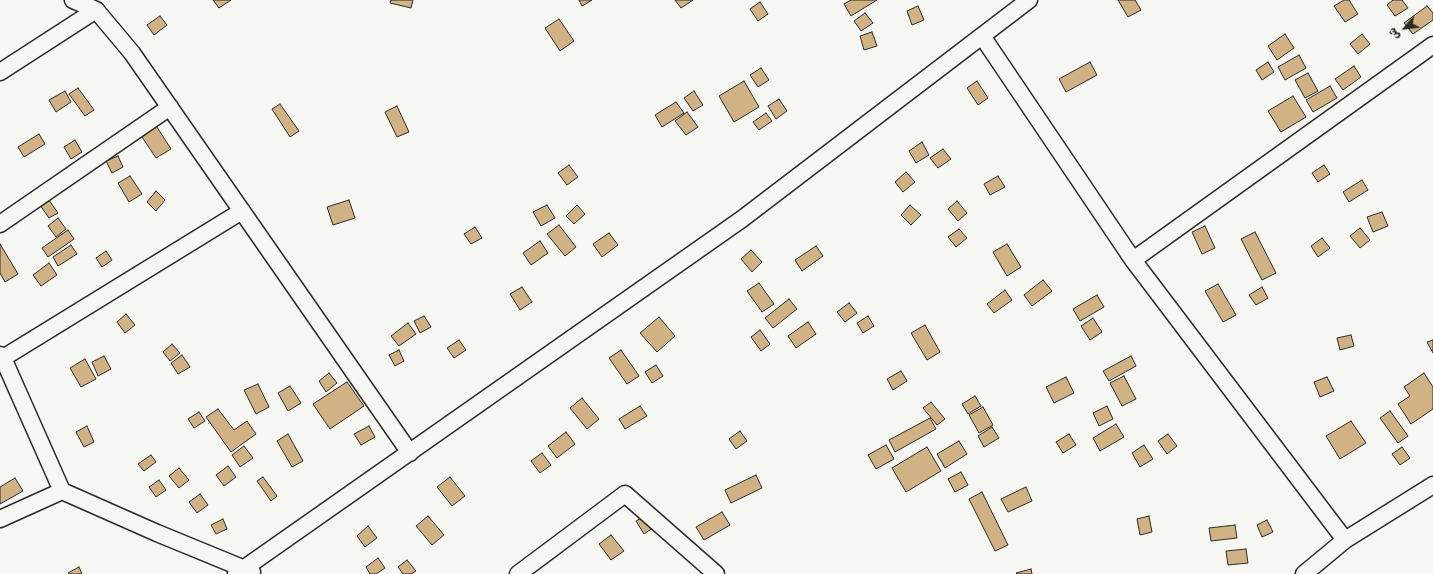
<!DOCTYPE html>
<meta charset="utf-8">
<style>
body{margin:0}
#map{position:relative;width:1433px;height:574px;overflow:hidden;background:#f6f6f2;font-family:Mynerve,"Playpen Sans Arabic",sans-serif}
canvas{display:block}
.north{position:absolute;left:1385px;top:8px;width:40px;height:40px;-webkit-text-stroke:3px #f6f6f2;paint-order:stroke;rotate:242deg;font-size:11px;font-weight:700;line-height:16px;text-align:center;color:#2b2b2b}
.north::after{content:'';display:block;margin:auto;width:14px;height:18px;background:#2b2b2b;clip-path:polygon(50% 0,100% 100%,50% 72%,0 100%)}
</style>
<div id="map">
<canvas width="1433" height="574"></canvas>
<div class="north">ش</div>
</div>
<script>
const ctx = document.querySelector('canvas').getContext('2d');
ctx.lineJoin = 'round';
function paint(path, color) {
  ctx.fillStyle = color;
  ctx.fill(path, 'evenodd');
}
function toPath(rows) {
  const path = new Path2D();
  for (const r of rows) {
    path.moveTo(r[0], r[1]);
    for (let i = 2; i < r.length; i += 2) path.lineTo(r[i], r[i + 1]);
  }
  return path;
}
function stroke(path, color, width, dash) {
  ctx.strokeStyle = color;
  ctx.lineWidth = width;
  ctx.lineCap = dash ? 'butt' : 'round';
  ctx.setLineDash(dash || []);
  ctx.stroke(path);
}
const building = toPath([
 [213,0,231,0,219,8,213,0],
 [391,0,413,0,411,8,390,3,391,0],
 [579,0,592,0,582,6,579,0],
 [675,0,693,0,681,8,675,0],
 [851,0,877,0,851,16,844,4,851,0],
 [1118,0,1135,0,1141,10,1128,17,1118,0],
 [1344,0,1349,0,1358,14,1345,22,1334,6,1344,0],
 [1393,0,1402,0,1408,8,1395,16,1387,5,1393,0],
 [760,2,768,14,758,21,750,9,760,2],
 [918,6,924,20,912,25,907,11,918,6],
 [1427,6,1433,13,1433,20,1413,34,1404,23,1427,6],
 [865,13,873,23,861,31,854,21,865,13],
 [160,16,167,25,154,35,147,25,160,16],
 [559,19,574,41,560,51,545,28,559,19],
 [872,32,877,46,864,50,860,36,872,32],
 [1285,34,1294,48,1277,60,1268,46,1285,34],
 [1362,34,1370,44,1358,54,1350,44,1362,34],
 [1299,55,1306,68,1285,80,1278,67,1299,55],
 [1090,62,1097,75,1066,92,1059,79,1090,62],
 [1268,62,1274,72,1262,80,1256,70,1268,62],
 [1354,66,1361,77,1343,90,1335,79,1354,66],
 [761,68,769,80,758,87,750,75,761,68],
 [1308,73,1318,91,1305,98,1295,80,1308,73],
 [744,81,759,107,734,122,719,96,744,81],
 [977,81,988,98,978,105,967,88,977,81],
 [1330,86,1337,98,1313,112,1306,100,1330,86],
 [78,88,94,110,85,116,69,94,78,88],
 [65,91,71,102,56,112,49,100,65,91],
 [694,91,703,105,693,111,684,98,694,91],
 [1293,96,1306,117,1281,132,1268,111,1293,96],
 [779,99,787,111,776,119,768,106,779,99],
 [676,102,684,113,662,127,655,115,676,102],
 [280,104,299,131,290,137,272,109,280,104],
 [397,106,409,132,397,137,385,112,397,106],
 [687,112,698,127,686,135,675,121,687,112],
 [766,113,772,121,759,130,753,122,766,113],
 [155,124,171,149,156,158,140,134,155,124],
 [39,134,45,144,24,157,18,147,39,134],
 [75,140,82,152,71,159,64,147,75,140],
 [922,142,929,155,916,163,909,151,922,142],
 [943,149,951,159,938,168,930,158,943,149],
 [118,156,123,167,112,173,106,161,118,156],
 [569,165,578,177,567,185,558,173,569,165],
 [1324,165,1330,174,1318,182,1312,173,1324,165],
 [906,172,915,182,903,192,895,182,906,172],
 [130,176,142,194,129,202,118,183,130,176],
 [998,176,1005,187,990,195,984,184,998,176],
 [1362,180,1368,190,1349,202,1343,192,1362,180],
 [156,191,165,200,156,211,147,202,156,191],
 [49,200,58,213,49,218,40,205,49,200],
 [349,200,355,218,333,225,327,207,349,200],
 [957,201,967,213,958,221,948,209,957,201],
 [547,205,555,218,541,226,533,212,547,205],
 [577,205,585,214,574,224,566,216,577,205],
 [910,205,921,215,911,225,901,215,910,205],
 [1382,212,1388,226,1373,232,1367,217,1382,212],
 [58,218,66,229,56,237,48,226,58,218],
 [559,225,576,247,565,256,547,234,559,225],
 [1205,226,1215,248,1202,254,1192,232,1205,226],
 [475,227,482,238,471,244,464,234,475,227],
 [1360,228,1370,240,1360,248,1350,236,1360,228],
 [959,229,967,238,956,247,948,237,959,229],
 [68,230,74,239,48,257,42,248,68,230],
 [1255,232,1276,273,1262,280,1241,239,1255,232],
 [609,233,618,245,602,257,593,244,609,233],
 [1322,238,1330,248,1318,257,1311,246,1322,238],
 [540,241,548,253,531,265,523,253,540,241],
 [0,244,18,274,5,282,0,273,0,244],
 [1007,244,1021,267,1007,276,993,252,1007,244],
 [71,245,77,254,58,266,53,257,71,245],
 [816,246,823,256,802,271,795,260,816,246],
 [751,250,762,262,752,272,741,259,751,250],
 [106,251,112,260,102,267,96,258,106,251],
 [49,263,57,275,41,286,33,275,49,263],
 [1043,280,1052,291,1032,306,1024,295,1043,280],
 [759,283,774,304,762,312,747,291,759,283],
 [1218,284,1236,315,1223,322,1205,291,1218,284],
 [522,287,532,302,520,310,510,294,522,287],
 [1262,287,1268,298,1256,305,1249,295,1262,287],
 [1005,290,1012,300,994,313,987,304,1005,290],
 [1097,295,1104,307,1080,321,1073,309,1097,295],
 [789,299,797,309,773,328,765,318,789,299],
 [849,303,857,313,845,322,837,312,849,303],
 [126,314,135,325,125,333,117,322,126,314],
 [424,316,431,327,420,333,414,321,424,316],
 [868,316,874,326,863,333,857,323,868,316],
 [659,317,675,336,657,352,640,333,659,317],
 [1093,318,1102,332,1090,340,1081,326,1093,318],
 [808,322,816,334,796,348,788,336,808,322],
 [408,323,416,334,399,346,391,336,408,323],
 [925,325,940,352,927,360,911,333,925,325],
 [760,330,770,344,761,351,751,337,760,330],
 [1351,335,1354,346,1340,350,1337,338,1351,335],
 [459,340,466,350,454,358,447,348,459,340],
 [1433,340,1433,353,1427,342,1433,340],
 [172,344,180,353,170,361,163,352,172,344],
 [399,350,404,361,395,366,389,355,399,350],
 [621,350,639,376,627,384,609,358,621,350],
 [182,355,190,367,178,374,171,363,182,355],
 [104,356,111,369,98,376,92,362,104,356],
 [1131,356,1136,366,1109,381,1103,371,1131,356],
 [85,359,96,379,81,387,70,368,85,359],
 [656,365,663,376,652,383,645,372,656,365],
 [901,371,907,381,893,390,887,379,901,371],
 [329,373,337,383,326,392,319,381,329,373],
 [1424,373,1433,387,1433,409,1411,424,1398,404,1410,396,1404,387,1424,373],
 [1124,376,1136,399,1122,406,1110,383,1124,376],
 [1066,377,1074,393,1054,403,1046,387,1066,377],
 [1327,377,1334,391,1320,397,1314,382,1327,377],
 [347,382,364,406,330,429,313,404,347,382],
 [258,384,269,407,256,414,244,390,258,384],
 [290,386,301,403,288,411,278,393,290,386],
 [975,396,981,406,968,414,962,404,975,396],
 [582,398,599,419,587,429,570,408,582,398],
 [931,402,945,419,937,425,923,408,931,402],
 [640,406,647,416,625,429,619,419,640,406],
 [1107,406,1113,419,1099,426,1093,413,1107,406],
 [983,407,993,425,979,433,969,415,983,407],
 [218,409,234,430,247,421,256,434,231,452,206,417,218,409],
 [1390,411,1408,436,1398,443,1380,418,1390,411],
 [199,412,205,421,194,428,188,419,199,412],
 [930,418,936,429,895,452,889,440,930,418],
 [1351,421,1366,443,1340,459,1326,436,1351,421],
 [1116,424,1124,437,1100,451,1093,438,1116,424],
 [87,426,94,442,84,447,76,432,87,426],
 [369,426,375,437,361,445,354,434,369,426],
 [992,427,999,438,984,447,978,436,992,427],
 [740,431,747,441,736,449,729,439,740,431],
 [566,432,575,444,557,458,548,446,566,432],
 [288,434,303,461,292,467,277,441,288,434],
 [1069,434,1076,445,1063,453,1056,442,1069,434],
 [1168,434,1177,446,1167,454,1158,441,1168,434],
 [959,441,967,454,945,468,937,454,959,441],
 [886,445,894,459,876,469,868,455,886,445],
 [1144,445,1153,459,1140,467,1132,453,1144,445],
 [244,446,253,458,240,467,232,455,244,446],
 [927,447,941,471,906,492,892,468,927,447],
 [1402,447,1410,458,1400,465,1392,454,1402,447],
 [542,453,551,465,540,473,531,461,542,453],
 [151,455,156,462,144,471,138,464,151,455],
 [228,466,236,477,224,486,216,475,228,466],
 [179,468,189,480,179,488,169,476,179,468],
 [961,472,968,485,955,492,948,479,961,472],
 [756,475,762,488,731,503,725,490,756,475],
 [263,477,277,496,271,501,257,481,263,477],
 [450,477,465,496,452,506,437,487,450,477],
 [15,478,23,491,0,504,0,487,15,478],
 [159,480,166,490,156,497,149,487,159,480],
 [1026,487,1032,501,1008,512,1001,499,1026,487],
 [982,492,1008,545,995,551,969,499,982,492],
 [200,494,208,505,197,513,189,502,200,494],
 [722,512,730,525,704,540,696,527,722,512],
 [646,515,654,527,644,534,636,521,646,515],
 [428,516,444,535,432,545,416,526,428,516],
 [1149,516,1152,532,1140,535,1137,519,1149,516],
 [223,519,227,529,216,534,211,525,223,519],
 [1267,520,1273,532,1262,537,1257,525,1267,520],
 [1235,525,1237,538,1211,541,1209,528,1235,525],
 [368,526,377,538,365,547,357,536,368,526],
 [611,535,624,551,611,560,599,544,611,535],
 [1246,549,1248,563,1228,565,1226,551,1246,549],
 [378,558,385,568,376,574,370,574,366,567,378,558],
 [407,560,416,571,411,574,403,574,398,567,407,560],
 [79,567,82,574,69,574,68,573,79,567],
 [1031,569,1032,574,1017,574,1016,573,1031,569]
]);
const minor = toPath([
 [73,0,96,10,132,53,410,453],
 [982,36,1133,260,1345,540],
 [0,72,96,10],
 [0,224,170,107],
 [1133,260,1433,45],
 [0,355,3,358,62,491],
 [3,358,242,211],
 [0,519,62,491,157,533,252,572],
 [236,574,742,219,1029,0],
 [518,574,625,494,716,574],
 [1304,574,1345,540,1433,485]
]);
paint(building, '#d0b284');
stroke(building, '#2b2b2b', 1);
stroke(minor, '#2b2b2b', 19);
stroke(minor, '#f6f6f2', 16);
</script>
